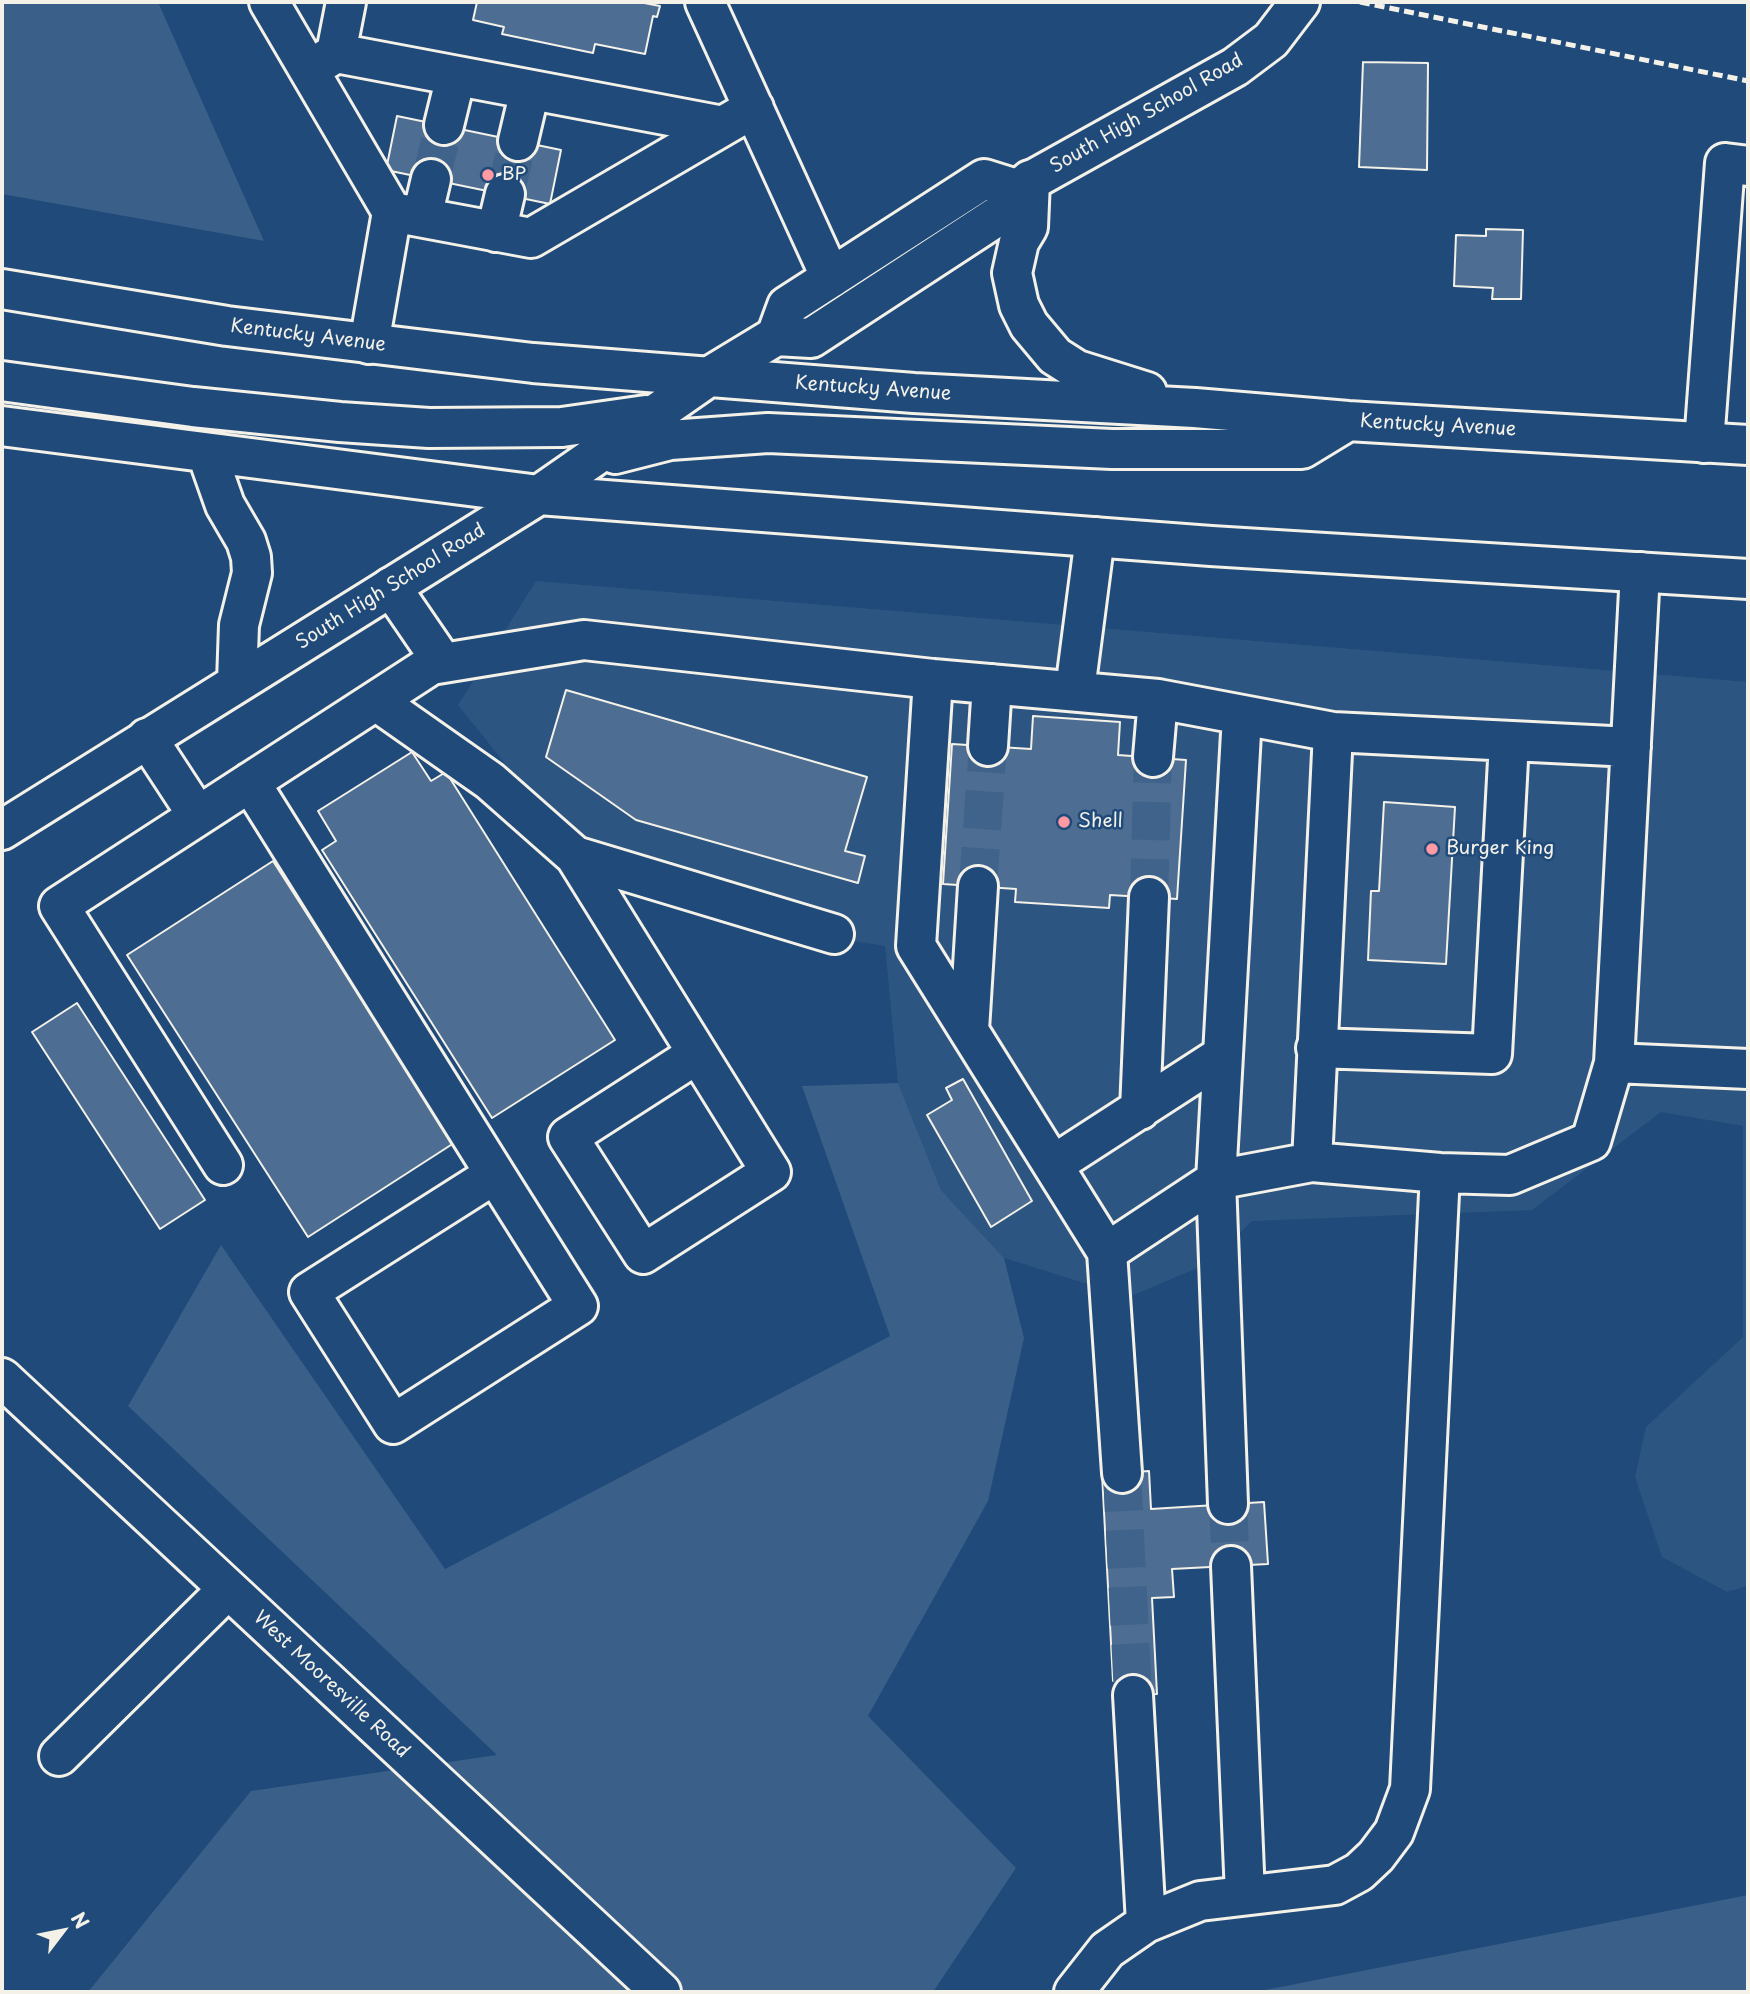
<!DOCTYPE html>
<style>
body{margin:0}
#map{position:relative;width:1750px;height:1994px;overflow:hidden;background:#1f4a7a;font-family:"Playpen Sans",sans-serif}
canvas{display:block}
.frame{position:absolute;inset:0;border:4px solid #f4f1e8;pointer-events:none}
.north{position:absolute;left:28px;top:1896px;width:70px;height:70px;-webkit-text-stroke:5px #1f4a7a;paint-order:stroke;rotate:58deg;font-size:19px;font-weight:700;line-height:28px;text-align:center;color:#f4f1e8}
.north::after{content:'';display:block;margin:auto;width:24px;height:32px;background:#f4f1e8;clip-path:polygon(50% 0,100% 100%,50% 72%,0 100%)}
</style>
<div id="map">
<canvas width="1750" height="1994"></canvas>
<div class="frame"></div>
<div class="north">N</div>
</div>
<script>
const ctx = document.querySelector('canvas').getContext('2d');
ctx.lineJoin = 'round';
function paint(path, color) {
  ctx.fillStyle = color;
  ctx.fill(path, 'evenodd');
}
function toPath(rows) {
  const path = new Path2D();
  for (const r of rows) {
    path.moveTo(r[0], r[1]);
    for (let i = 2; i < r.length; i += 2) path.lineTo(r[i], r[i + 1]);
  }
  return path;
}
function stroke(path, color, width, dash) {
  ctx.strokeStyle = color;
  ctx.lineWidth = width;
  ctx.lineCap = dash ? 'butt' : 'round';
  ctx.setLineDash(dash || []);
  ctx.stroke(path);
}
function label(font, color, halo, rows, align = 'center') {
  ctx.font = font + ' "Playpen Sans",sans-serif';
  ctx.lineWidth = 5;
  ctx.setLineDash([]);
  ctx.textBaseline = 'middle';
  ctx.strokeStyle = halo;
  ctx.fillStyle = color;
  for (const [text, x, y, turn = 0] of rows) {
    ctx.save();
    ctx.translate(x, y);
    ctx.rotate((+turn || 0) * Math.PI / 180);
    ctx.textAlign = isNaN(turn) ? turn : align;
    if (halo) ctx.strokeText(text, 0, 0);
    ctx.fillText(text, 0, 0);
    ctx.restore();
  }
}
const built = toPath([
 [536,581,1748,682,1748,1586,1727,1592,1662,1557,1635,1477,1646,1427,1743,1337,1743,1126,1661,1112,1532,1210,1252,1221,1211,1262,1129,1297,1004,1258,941,1190,898,1083,885,946,742,924,547,816,458,705]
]);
const green = toPath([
 [2,2,158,2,264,241,2,194],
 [898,1083,941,1190,1004,1258,1024,1338,988,1501,868,1716,1016,1868,933,1992,88,1992,251,1791,497,1755,128,1406,221,1245,445,1569,890,1336,802,1086],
 [1748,1895,1748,1992,1255,1992]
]);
const building = toPath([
 [477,2,639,2,660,6,657,17,653,16,645,54,595,44,593,53,502,34,504,27,473,20,477,2],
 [1363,62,1428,63,1427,170,1359,167,1363,62],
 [397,116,561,150,550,204,386,170,397,116],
 [1486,229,1523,230,1521,299,1492,299,1493,288,1454,286,1456,235,1486,236,1486,229],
 [566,690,867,777,845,851,865,856,858,883,636,820,546,757,566,690],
 [1033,716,1120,722,1118,755,1186,760,1177,899,1110,895,1109,908,1015,902,1016,889,943,884,952,744,1031,749,1033,716],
 [412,752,431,781,446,772,615,1040,492,1118,322,850,336,841,318,811,412,752],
 [1384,802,1455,807,1446,964,1368,960,1371,891,1379,891,1384,802],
 [273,861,454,1143,308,1237,127,955,273,861],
 [77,1003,205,1200,160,1229,32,1032,77,1003],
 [963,1079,1032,1201,991,1227,927,1115,952,1100,946,1088,963,1079],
 [1149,1471,1151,1509,1264,1502,1268,1564,1172,1569,1174,1597,1152,1598,1157,1694,1118,1696,1117,1681,1113,1681,1102,1474,1149,1471]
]);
const minorTunnel = toPath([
 [431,179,444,125],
 [505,194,518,141],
 [978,886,988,746],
 [1149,897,1153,757],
 [1122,1473,1133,1695],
 [1228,1504,1231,1566]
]);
const minor = toPath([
 [269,2,392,212,369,344],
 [705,2,831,278],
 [336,53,346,2],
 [309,70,336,53,723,126,754,108],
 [444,125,456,76],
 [518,141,530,90],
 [392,212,531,238,723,126],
 [422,217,431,179],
 [496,232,505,194],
 [776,336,787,306,984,179,1016,189],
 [710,376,776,336,811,338,1010,208,1016,189,1235,67,1271,40,1300,2],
 [1704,443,1725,163,1748,166],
 [1640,572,1614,1063,1748,1069],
 [391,587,443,663],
 [933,679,916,946,1107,1252,1216,1180,1312,1162,1440,1173,1510,1175,1591,1141,1614,1063],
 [1075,690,1095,537],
 [376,701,490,781,575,856,771,1172,643,1254,568,1137,697,1054],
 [147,738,198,816,431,665,584,640,933,679,1158,699,1333,732,1631,747],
 [988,746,992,684],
 [1153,757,1158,699],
 [250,782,495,1174,309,1292,393,1424,578,1306,495,1174],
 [198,816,59,906,223,1165],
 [575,856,834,934],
 [969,1030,978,886],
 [1316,1048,1492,1054,1509,742],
 [1140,1110,1149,897],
 [1312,1162,1333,732],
 [1053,1165,1223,1055],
 [1107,1252,1122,1473],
 [2,1378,661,1992],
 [1228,1504,1216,1180,1242,715],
 [1231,1566,1245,1895],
 [1133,1695,1146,1923],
 [59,1756,228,1589],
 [1074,1992,1107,1950,1146,1923,1200,1901,1335,1885,1359,1872,1376,1856,1394,1832,1410,1789,1440,1173]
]);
const major = toPath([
 [1030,180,1028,227,1019,242,1012,273,1019,305,1029,325,1055,356,1077,370,1147,392],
 [2,289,227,326,533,363,914,393,1195,408,1348,421,1748,445],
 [2,381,193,407,340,422,429,428,562,427,646,415],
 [2,426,539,495,1211,546,1748,579],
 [207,454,225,505,246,541,251,557,252,573,239,625,237,682],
 [615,454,670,440,768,433,1112,449,1302,449,1348,421],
 [2,830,539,495,710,376]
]);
const rail = toPath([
 [1360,2,1748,81]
]);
const markers = [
 [488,175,7,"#ff9aa2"],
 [1064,822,7,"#ff9aa2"],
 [1432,849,7,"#ff9aa2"]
];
const streetNames = [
 ["South High School Road",1147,114,-30],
 ["Kentucky Avenue",308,336,7],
 ["Kentucky Avenue",873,389,4],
 ["Kentucky Avenue",1438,426,3],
 ["South High School Road",391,587,-32],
 ["West Mooresville Road",331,1685,43]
];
const poiNames = [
 ["BP",502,175],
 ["Shell",1078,822],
 ["Burger King",1446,849]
];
paint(built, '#2d5581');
paint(green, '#3a5f88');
paint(building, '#4d6e92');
stroke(building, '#f4f1e8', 2);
stroke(minorTunnel, '#3f638a', 38, [38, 19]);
stroke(minor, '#f4f1e8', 44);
stroke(major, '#f4f1e8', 44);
stroke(minor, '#1f4a7a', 38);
stroke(major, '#1f4a7a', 38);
stroke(rail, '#f4f1e8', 5, [10, 5]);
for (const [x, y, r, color] of markers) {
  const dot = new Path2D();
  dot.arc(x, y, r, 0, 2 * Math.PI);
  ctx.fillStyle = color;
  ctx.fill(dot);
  stroke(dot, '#1f4a7a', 2.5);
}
label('19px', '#f4f1e8', '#1f4a7a', streetNames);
label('19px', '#f4f1e8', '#1f4a7a', poiNames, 'left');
</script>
